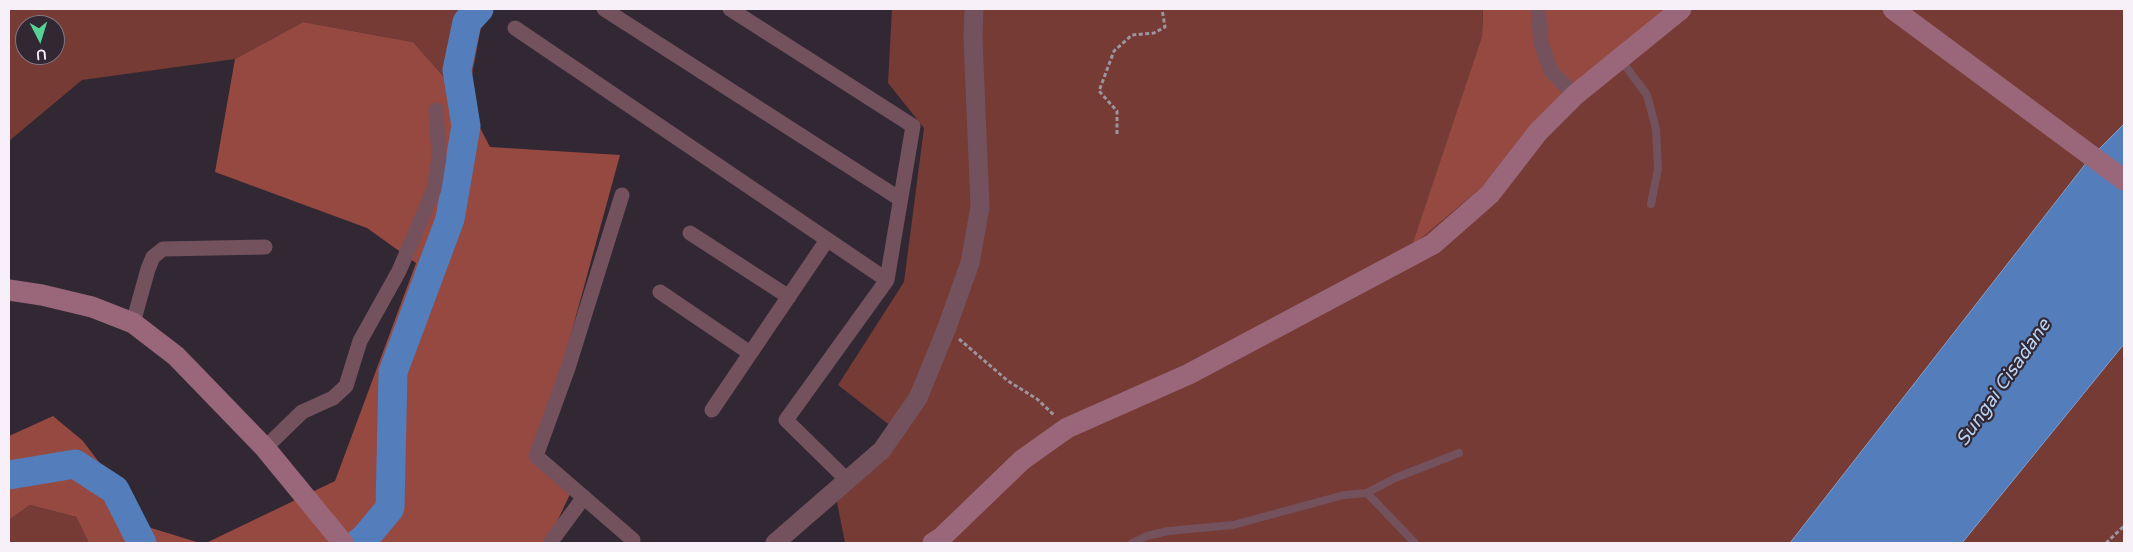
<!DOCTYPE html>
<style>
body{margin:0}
#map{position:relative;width:2133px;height:552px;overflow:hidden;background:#322833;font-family:"Varela Round",sans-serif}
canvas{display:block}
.frame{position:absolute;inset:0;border:10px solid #f7f0f8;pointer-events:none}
.north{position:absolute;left:15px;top:15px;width:50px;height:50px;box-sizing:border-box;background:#322833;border:1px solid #817882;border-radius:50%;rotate:175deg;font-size:14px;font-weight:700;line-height:20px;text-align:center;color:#f7f0f8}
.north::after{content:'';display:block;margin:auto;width:18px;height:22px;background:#54d395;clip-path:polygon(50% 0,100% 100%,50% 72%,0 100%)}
</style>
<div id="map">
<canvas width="2133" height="552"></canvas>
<div class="frame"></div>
<div class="north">U</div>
</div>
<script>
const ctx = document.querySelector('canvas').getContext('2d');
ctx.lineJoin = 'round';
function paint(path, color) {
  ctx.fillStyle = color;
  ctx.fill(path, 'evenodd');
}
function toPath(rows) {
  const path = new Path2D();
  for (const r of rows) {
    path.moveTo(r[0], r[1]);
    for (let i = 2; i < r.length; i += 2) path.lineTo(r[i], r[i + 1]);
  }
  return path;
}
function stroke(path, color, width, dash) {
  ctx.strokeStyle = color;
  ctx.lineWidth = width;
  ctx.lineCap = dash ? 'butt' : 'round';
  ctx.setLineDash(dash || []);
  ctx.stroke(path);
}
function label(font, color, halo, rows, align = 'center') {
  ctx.font = font + ' "Varela Round",sans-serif';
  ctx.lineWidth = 4.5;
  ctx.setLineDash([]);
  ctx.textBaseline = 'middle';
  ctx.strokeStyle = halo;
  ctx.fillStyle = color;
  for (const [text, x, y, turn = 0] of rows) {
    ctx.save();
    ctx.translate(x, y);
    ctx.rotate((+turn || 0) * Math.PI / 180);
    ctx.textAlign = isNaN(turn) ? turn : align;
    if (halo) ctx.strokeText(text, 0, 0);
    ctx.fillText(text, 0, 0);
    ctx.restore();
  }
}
const green = toPath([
 [9,9,476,9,483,17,467,103,413,42,303,22,235,59,82,80,9,141],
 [25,25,55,25,55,55,25,55],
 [892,9,1483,9,1482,36,1413,245,1693,9,2124,9,2124,124,2090,158,1790,543,845,543,835,492,892,427,838,385,904,282,924,128,888,83],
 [2124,344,2124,543,1962,543],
 [30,505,76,517,89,543,9,543,9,520]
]);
const forest = toPath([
 [1483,9,1693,9,1412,246,1482,36],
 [303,22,413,42,467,103,490,147,620,155,538,455,571,492,547,543,206,543,335,481,416,263,367,228,215,172,235,59],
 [53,416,83,441,148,527,200,543,89,543,76,517,30,505,9,520,9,436]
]);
const water = toPath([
 [2124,124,2124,344,1962,543,1790,543,2090,158,2124,124]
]);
const river = toPath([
 [9,475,75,464,115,490,142,543],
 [359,543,365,538,390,508,393,372,450,219,466,126,457,70,467,22,479,9]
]);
const path = toPath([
 [1117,134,1117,111,1099,91,1114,51,1132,35,1154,33,1165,27,1162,9],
 [959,339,1008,381,1037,399,1055,416],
 [2106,543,2124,526]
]);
const service = toPath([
 [1621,60,1647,95,1656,129,1658,169,1651,204],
 [1367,493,1415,543],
 [1132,543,1147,536,1168,531,1233,525,1344,495,1367,493,1395,478,1459,453]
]);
const minor = toPath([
 [604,9,900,199],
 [730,9,913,126,887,280],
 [1538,9,1541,43,1551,71,1575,95],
 [515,28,887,280,786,420,848,481],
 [622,195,568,368,536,456,633,540],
 [690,233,789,297],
 [660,292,750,353],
 [133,323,148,269,153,257,163,249,265,247],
 [712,410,827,240],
 [265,448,302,412,333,398,346,386,360,341,399,271,434,189,439,157,436,110],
 [550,543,584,497]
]);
const tertiary = toPath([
 [775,543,882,450,918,398,946,330,970,263,980,207,973,38,974,9]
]);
const secondary = toPath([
 [1893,9,2124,180],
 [9,290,42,295,92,307,133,323,176,356,265,448,343,543],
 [933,543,941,538,1022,460,1067,428,1189,374,1433,244,1490,194,1538,132,1575,95,1681,9]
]);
const waterNames = [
 ["Sungai Cisadane",2004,383,-55]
];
paint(green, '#753b34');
paint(forest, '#964941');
paint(water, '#537ebb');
stroke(water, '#84a0cd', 1);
stroke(river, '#537ebb', 29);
stroke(path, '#9d959e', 3, [4, 2.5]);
stroke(service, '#73525e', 8);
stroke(minor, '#73525e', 15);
stroke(tertiary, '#73525e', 19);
stroke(secondary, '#9a6679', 21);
label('italic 19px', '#b9d1f2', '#322833', waterNames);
</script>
